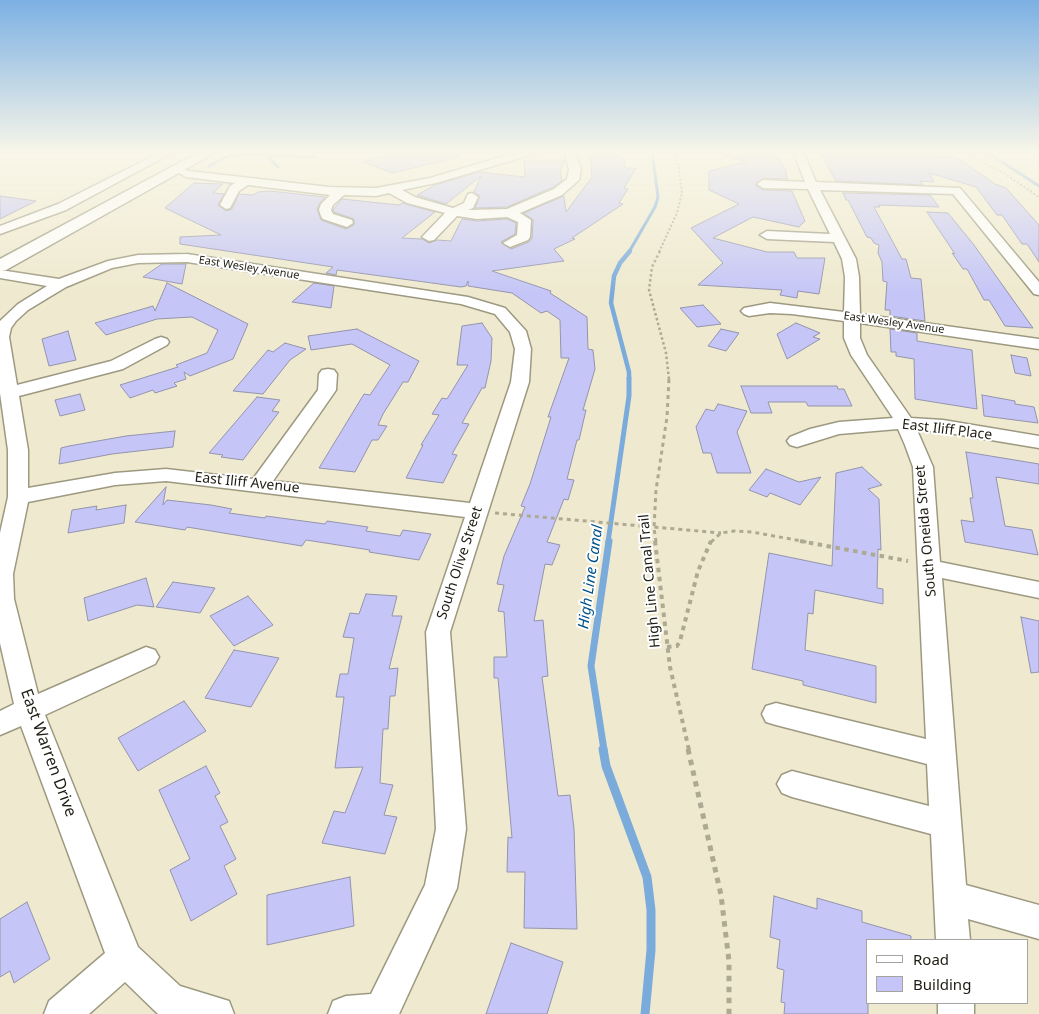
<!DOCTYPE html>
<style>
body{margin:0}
#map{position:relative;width:1039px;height:1014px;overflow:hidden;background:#efeacf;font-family:"Noto Sans",sans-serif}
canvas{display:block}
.legend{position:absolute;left:866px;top:939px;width:162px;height:65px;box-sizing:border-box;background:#fff;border:1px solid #a5a4a0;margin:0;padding:6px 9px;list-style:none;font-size:15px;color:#1e1c12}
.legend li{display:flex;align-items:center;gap:10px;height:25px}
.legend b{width:25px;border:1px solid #a5a4a0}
</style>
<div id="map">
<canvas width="1039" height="1014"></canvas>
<ul class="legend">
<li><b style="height:6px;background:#fff"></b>Road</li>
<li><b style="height:14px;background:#c5c6f7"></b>Building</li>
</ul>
</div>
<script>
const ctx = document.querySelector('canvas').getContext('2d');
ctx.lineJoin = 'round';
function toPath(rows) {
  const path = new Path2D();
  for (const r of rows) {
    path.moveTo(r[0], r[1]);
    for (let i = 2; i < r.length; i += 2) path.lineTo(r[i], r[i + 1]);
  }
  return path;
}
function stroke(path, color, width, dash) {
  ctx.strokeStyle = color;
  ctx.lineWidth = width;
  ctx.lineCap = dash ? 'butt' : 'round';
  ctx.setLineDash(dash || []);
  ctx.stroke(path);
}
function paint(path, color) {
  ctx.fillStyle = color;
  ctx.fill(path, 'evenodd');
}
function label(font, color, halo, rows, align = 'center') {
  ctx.font = font + ' "Noto Sans",sans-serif';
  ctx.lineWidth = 4;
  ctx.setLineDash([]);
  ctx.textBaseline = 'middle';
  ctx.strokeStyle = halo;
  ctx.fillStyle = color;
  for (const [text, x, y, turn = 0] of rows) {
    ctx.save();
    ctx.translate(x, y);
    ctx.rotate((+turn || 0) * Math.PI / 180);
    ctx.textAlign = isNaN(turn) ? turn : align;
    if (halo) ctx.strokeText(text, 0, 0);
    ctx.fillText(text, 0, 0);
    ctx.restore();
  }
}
const streamFar4 = toPath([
 [985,151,1039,186],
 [265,154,278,167],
 [209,166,228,156,246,154,314,157],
 [629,252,655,207,658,197,652,151]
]);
const streamFar3 = toPath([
 [629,379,629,372,611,303,614,276,620,263,630,251]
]);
const streamFar2 = toPath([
 [608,542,629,396,629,378]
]);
const streamFar1 = toPath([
 [604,750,591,666,609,541]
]);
const stream = toPath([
 [603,749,606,766,647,877,651,910,651,950,645,1014]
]);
const building = toPath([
 [399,151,410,153,417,151,458,151,459,157,392,173,363,162,399,151],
 [615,151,624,160,625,168,636,168,624,188,628,189,619,203,623,204,572,238,575,239,554,249,564,261,492,271,551,291,550,293,587,317,588,349,593,350,595,369,583,410,586,410,579,440,577,440,567,479,574,480,568,500,564,499,547,542,560,545,552,565,545,564,534,621,543,620,548,676,542,677,558,796,570,795,574,829,577,929,524,928,525,872,507,872,508,837,512,838,498,678,494,678,494,657,507,657,504,612,498,611,504,585,497,584,504,556,525,507,521,506,530,484,551,417,548,417,569,358,561,358,560,320,547,311,541,313,512,293,468,286,468,281,466,286,461,287,337,270,336,275,326,273,333,267,180,244,180,237,221,235,165,208,194,183,223,184,213,193,224,194,218,205,226,211,232,209,239,194,253,195,258,192,270,191,325,197,320,203,317,209,321,220,346,229,354,225,354,219,334,212,333,210,342,199,399,205,403,203,435,212,402,238,422,239,429,243,437,240,451,241,462,219,477,221,507,219,516,223,515,234,501,242,511,249,529,242,532,238,533,220,524,213,564,196,566,212,592,177,591,162,586,156,593,156,591,153,615,151],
 [727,151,773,151,787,172,785,172,788,179,763,178,755,185,763,190,792,191,805,221,799,227,753,217,713,238,767,252,794,252,797,258,825,258,819,294,798,291,797,298,780,295,782,290,698,285,723,263,691,228,739,204,709,190,709,171,746,162,726,156,727,151],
 [820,151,857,151,956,157,995,184,1006,188,1039,225,1039,262,1027,244,1022,244,1002,215,997,215,976,187,929,173,934,182,920,181,923,185,838,181,835,180,820,151],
 [524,161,565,161,560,171,562,181,553,187,507,207,475,208,480,196,474,192,481,176,446,204,417,195,435,185,479,172,525,177,524,161],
 [843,193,930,195,939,207,879,205,880,207,874,207,902,259,906,259,911,278,921,279,925,321,890,316,890,310,885,310,887,282,883,281,882,262,878,253,879,245,874,243,871,238,867,237,848,200,846,200,843,193],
 [0,196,36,201,0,219,0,196],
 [927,212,948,213,974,245,1033,328,1005,326,989,300,984,300,967,269,963,269,952,253,955,254,927,212],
 [162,264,186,264,182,284,143,277,162,264],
 [167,283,248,324,233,359,190,376,184,372,186,379,174,383,177,386,155,393,153,390,130,398,120,385,178,367,176,365,207,353,218,330,192,317,157,319,106,335,95,323,153,306,155,311,167,283],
 [314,283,334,286,331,308,292,302,314,283],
 [703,305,721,324,697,327,680,308,703,305],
 [482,323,492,338,491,361,485,388,482,388,462,423,469,424,452,454,457,455,443,483,406,478,423,445,421,445,439,415,432,414,442,398,447,399,468,365,457,365,462,326,482,323],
 [796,323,820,333,813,337,820,339,787,359,777,334,796,323],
 [357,329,419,361,408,382,403,382,383,414,378,425,387,426,378,440,372,440,355,472,319,468,364,394,370,395,390,365,352,344,311,350,308,336,357,329],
 [721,329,739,333,726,351,708,346,721,329],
 [890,329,917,333,917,341,972,350,977,409,915,399,914,359,896,356,896,352,891,352,890,329],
 [68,331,76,360,49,366,42,339,68,331],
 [285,343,306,349,290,360,263,394,233,391,268,350,273,352,285,343],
 [1011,355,1027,358,1031,376,1015,373,1011,355],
 [741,386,837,386,838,389,844,389,852,406,808,406,806,402,768,402,772,413,751,413,741,386],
 [80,394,85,410,60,416,55,400,80,394],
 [982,395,1015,401,1015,404,1034,407,1038,423,984,416,982,395],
 [257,397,280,400,272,411,279,412,243,460,221,457,223,455,209,453,257,397],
 [718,404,747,411,737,432,751,473,717,473,711,453,703,453,696,427,706,409,714,411,718,404],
 [175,431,173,447,112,454,59,464,61,448,69,446,126,436,175,431],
 [966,452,1039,464,1039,484,996,477,1005,526,1032,530,1038,555,965,542,961,520,974,522,970,498,973,498,966,452],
 [862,467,882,485,868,489,879,499,881,550,878,549,877,588,883,589,883,604,815,590,813,614,808,613,805,650,876,666,876,703,803,685,803,681,752,669,769,553,832,566,836,473,862,467],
 [766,469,799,482,821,477,800,505,770,493,767,497,749,490,766,469],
 [166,487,163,505,167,500,211,505,232,509,229,513,265,518,266,516,325,524,327,521,368,527,366,531,400,536,403,530,431,534,419,560,369,552,370,550,306,540,302,546,187,527,185,530,135,522,166,487],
 [126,505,124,523,68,533,72,510,97,506,96,510,126,505],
 [146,578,154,607,137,605,88,621,84,598,146,578],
 [173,582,215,588,200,613,156,607,173,582],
 [366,594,397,596,392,616,402,616,389,669,398,668,395,696,390,696,388,729,383,729,380,783,393,785,384,815,397,817,385,854,322,843,334,811,345,813,363,767,335,768,344,697,336,697,340,674,348,674,354,638,343,637,350,613,359,614,366,594],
 [248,596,273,625,234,646,210,616,248,596],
 [1021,617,1039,621,1039,672,1031,673,1021,617],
 [234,650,279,658,251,707,205,698,234,650],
 [184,701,206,731,138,771,118,738,184,701],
 [206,766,220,793,215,796,228,822,220,826,236,859,224,866,237,894,191,921,170,870,190,859,159,790,206,766],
 [350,877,354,926,267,945,267,895,350,877],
 [774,896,817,909,817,898,862,911,862,922,911,936,911,940,868,940,868,1014,784,1014,785,1003,781,1002,784,970,777,968,780,940,770,937,774,896],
 [27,902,50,959,14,983,10,971,0,977,0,919,27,902],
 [511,943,563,962,547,1014,486,1014,511,943]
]);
const pathFar4 = toPath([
 [961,151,1002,172,1039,197],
 [659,252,677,213,682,193,678,164,673,151]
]);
const pathFar3 = toPath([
 [660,251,652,267,649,290,666,353,669,379]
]);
const pathFar2 = toPath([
 [495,513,721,533],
 [656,542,654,528,656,490,667,417,669,378],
 [711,542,721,533,734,531,752,532,807,542]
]);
const pathFar1 = toPath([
 [655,541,670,667,689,750],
 [800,541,908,561],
 [667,647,677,646,680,641,698,571,711,541]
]);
const path = toPath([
 [688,749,721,895,729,961,729,1014]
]);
const minor = toPath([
 [149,151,167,151,170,154,66,210,0,234,0,226,58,204,155,155,149,151],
 [521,151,538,151,537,153,436,183,402,190,415,197,453,208,464,203,468,194,472,193,478,197,473,208,468,210,507,209,554,189,567,179,569,169,564,151,574,151,581,169,579,180,562,195,520,213,531,220,530,237,528,240,510,247,503,243,517,235,518,222,507,217,477,219,457,216,434,240,429,241,422,237,445,213,407,203,389,193,376,196,344,195,333,205,331,210,333,214,352,220,353,223,347,227,323,219,321,216,319,210,321,204,330,195,248,185,239,191,230,208,226,209,220,205,230,186,235,183,186,177,177,172,183,169,189,171,329,187,376,188,430,178,521,151],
 [793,151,803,151,816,182,960,188,1039,282,1039,295,1034,294,953,194,820,190,856,259,859,277,860,314,1039,339,1039,349,860,323,860,338,867,355,911,418,943,420,1039,436,1039,448,943,432,917,430,933,467,940,562,1039,582,1039,598,942,578,966,885,1039,905,1039,939,968,919,970,940,936,940,931,834,792,797,782,793,777,784,782,775,792,771,929,806,927,764,776,725,766,722,762,714,766,706,776,703,926,739,913,467,905,445,898,429,839,434,797,447,790,445,787,441,790,437,810,429,839,422,893,418,851,355,844,338,844,321,792,314,770,313,749,316,744,314,741,311,744,308,770,303,844,312,845,277,842,259,834,242,767,239,760,235,767,231,830,234,808,189,763,188,757,184,763,180,805,182,793,151],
 [187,254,468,297,505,308,526,331,531,349,529,382,450,632,466,829,457,888,399,1014,328,1014,333,1001,346,996,371,994,425,885,436,829,426,632,465,517,166,481,115,485,28,502,13,574,14,599,38,694,146,647,155,650,159,657,155,664,45,715,138,947,180,986,229,1001,234,1014,158,1014,125,982,89,1014,44,1014,49,1001,105,953,21,726,0,735,0,711,14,704,0,643,0,533,8,497,8,450,0,393,0,321,18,304,47,286,0,278,0,270,59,279,108,261,138,255,187,254],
 [187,262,461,304,495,314,510,332,515,349,511,382,470,503,273,481,336,390,337,374,334,370,328,369,322,370,319,374,318,390,253,479,166,469,115,473,28,488,28,450,19,396,123,369,167,345,169,342,167,339,161,337,155,339,111,361,17,385,9,337,11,328,16,321,28,310,66,287,112,268,138,263,187,262],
 [938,1003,974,1003,974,1014,938,1014,938,1003]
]);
const major = toPath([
 [201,151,218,151,6,270,0,271,0,259,201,151]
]);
const farStreetnames = [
 ["East Wesley Avenue",249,268,9],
 ["East Wesley Avenue",894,323,8]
];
const streetNames = [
 ["East Iliff Place",947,430,7],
 ["East Iliff Avenue",247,483,6],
 ["South Oneida Street",926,531,-95],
 ["South Olive Street",460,563,-72],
 ["High Line Canal Trail",650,581,-95]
];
const waterNames = [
 ["High Line Canal",591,577,-82]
];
const nearStreetnames = [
 ["East Warren Drive",48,753,70]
];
stroke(streamFar4, '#7babdb', 3);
stroke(streamFar3, '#7babdb', 4.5);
stroke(streamFar2, '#7babdb', 5);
stroke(streamFar1, '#7babdb', 7);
stroke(stream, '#7babdb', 9);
paint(building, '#c5c6f7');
stroke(building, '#9393ac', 1);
stroke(minor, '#9d9980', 3);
stroke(major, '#9d9980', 3);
stroke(pathFar4, '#ada993', 2, [2, 2]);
stroke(pathFar3, '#ada993', 2.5, [2.5, 2.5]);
stroke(pathFar2, '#ada993', 3, [4, 4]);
stroke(pathFar1, '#ada993', 4, [4.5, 4.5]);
stroke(path, '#ada993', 5, [5.5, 5.5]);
paint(minor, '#fff');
paint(major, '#fff');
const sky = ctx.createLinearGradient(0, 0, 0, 293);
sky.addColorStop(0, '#7cb0e3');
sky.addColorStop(0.52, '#f8f6e9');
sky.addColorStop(1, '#f8f6e900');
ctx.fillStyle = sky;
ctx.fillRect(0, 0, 1039, 293);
label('11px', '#1e1c12', '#fff', farStreetnames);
label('14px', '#1e1c12', '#fff', streetNames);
label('italic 15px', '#00528b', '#fff', waterNames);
label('16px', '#1e1c12', '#fff', nearStreetnames);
</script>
